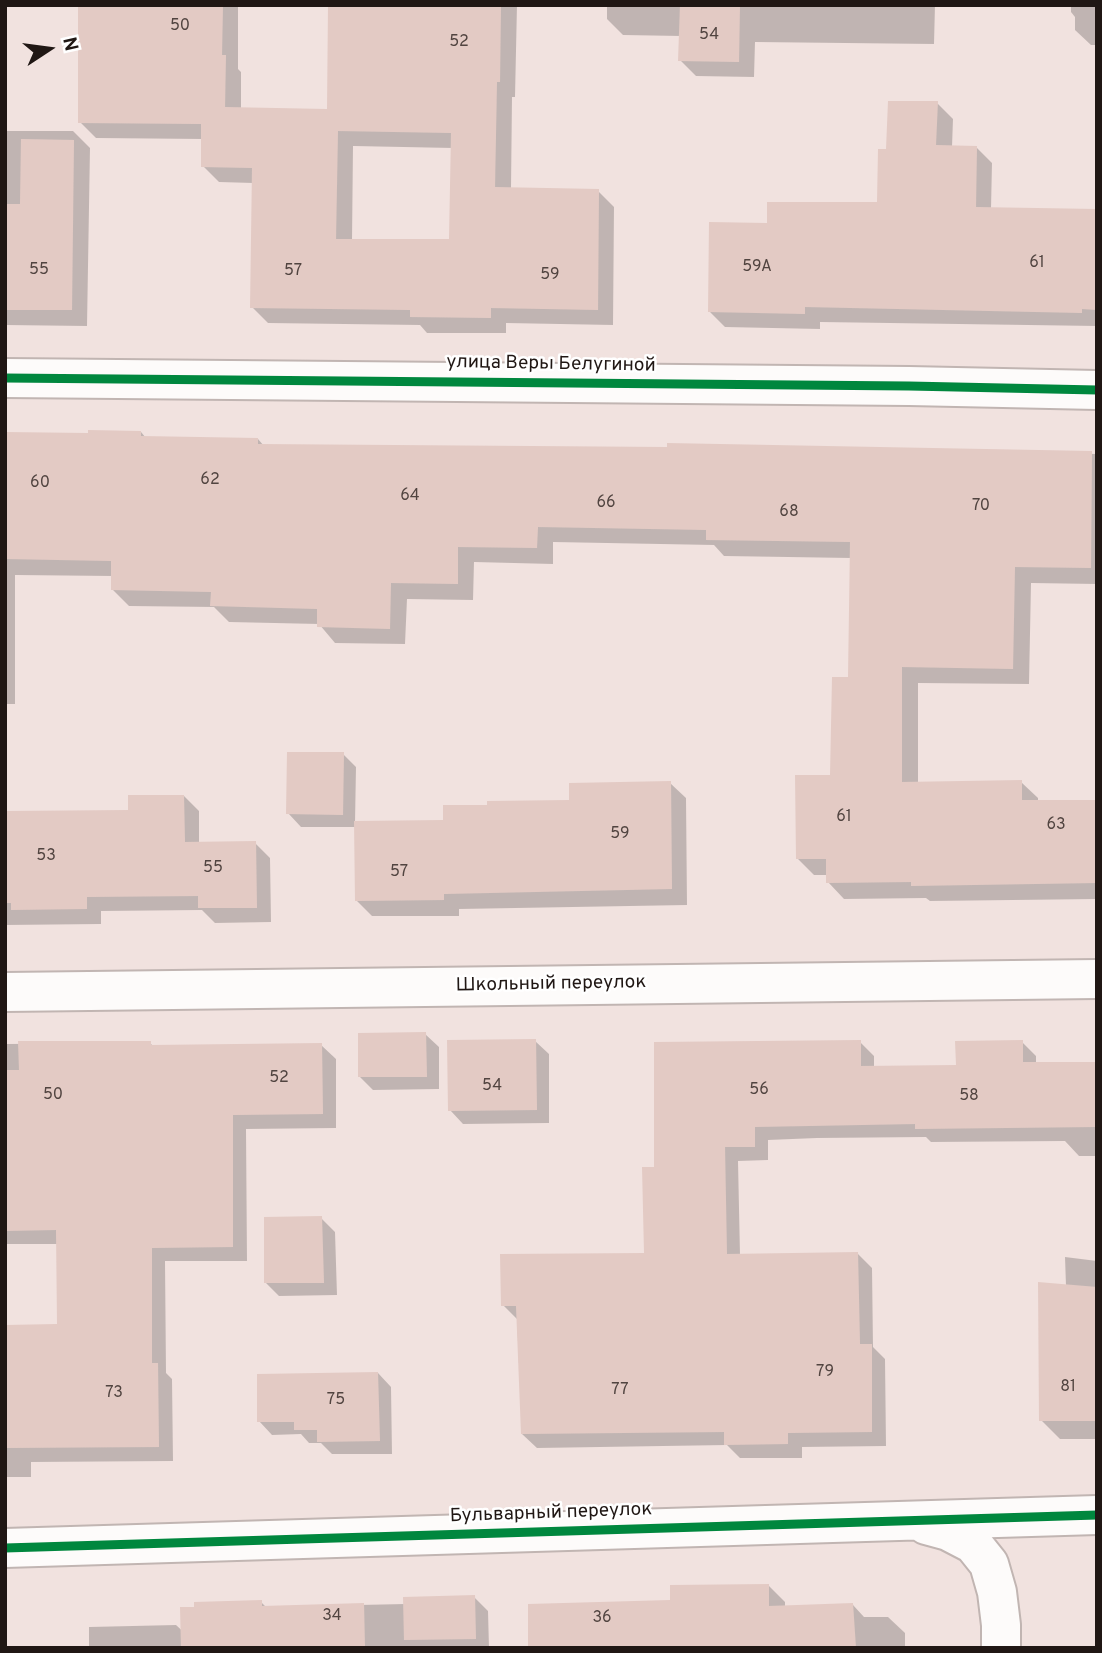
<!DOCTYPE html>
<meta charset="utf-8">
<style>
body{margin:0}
#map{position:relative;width:1102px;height:1653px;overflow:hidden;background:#f1e2df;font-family:Overpass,sans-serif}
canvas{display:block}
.frame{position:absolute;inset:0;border:7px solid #201714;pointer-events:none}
.north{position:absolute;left:14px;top:14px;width:70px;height:70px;-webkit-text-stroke:5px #fff;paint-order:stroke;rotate:77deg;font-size:19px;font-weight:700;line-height:28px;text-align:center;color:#201714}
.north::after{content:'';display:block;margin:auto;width:24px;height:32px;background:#201714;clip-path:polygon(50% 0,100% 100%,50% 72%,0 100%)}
</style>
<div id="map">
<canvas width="1102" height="1653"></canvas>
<div class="frame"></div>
<div class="north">N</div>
</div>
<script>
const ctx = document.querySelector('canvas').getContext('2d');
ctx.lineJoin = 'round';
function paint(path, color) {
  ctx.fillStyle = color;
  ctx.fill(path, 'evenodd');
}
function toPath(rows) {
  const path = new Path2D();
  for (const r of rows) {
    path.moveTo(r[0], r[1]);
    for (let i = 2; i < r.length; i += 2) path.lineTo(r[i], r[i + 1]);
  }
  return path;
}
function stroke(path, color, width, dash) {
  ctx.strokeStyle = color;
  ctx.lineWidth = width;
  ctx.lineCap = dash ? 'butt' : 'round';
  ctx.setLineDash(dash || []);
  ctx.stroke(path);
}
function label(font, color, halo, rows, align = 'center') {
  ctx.font = font + ' Overpass,sans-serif';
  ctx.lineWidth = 5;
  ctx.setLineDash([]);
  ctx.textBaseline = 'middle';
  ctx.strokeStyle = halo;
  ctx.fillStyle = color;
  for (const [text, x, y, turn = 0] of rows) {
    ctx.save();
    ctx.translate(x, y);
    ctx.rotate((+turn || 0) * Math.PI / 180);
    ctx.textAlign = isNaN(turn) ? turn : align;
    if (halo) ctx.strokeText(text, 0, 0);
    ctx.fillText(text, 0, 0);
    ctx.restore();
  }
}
const shadow = toPath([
 [80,5,238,5,238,69,241,72,241,109,329,110,329,5,517,5,515,97,512,97,511,189,598,191,614,207,613,325,506,323,506,333,427,333,420,325,268,323,252,307,253,183,219,182,203,166,203,139,96,138,80,122],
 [353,146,453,148,451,241,352,241],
 [607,5,935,5,934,44,755,42,754,77,696,76,680,60,681,36,623,35,607,19],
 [1071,5,1097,5,1097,45,1091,45,1075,30,1075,17,1071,12],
 [937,103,953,119,952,147,977,148,992,163,991,209,1097,211,1097,326,820,322,820,329,725,327,710,312,769,225,879,204,887,151],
 [5,131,73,131,90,148,87,326,5,325],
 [141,432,146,438,258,439,264,446,669,448,669,445,1097,454,1097,584,1031,583,1029,684,918,683,918,783,1021,782,1038,798,1038,802,1097,801,1097,899,930,901,926,898,844,899,828,882,828,875,814,875,797,858,832,777,849,678,851,558,724,556,714,545,553,542,553,564,474,562,473,600,407,599,405,644,335,643,319,624,229,622,214,607,129,606,113,590,113,576,15,575,15,704,5,704,5,433,89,435],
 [343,754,356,767,355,823,444,822,489,807,571,802,670,783,686,798,687,905,459,909,459,916,372,916,356,900,356,827,301,827,288,813],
 [184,796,199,811,199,844,255,843,270,858,271,922,215,923,202,910,101,911,101,924,5,925,5,813,130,812],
 [425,1034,439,1047,439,1089,373,1090,360,1077],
 [535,1041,549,1054,549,1123,463,1124,450,1110],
 [860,1042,874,1056,874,1068,958,1067,1022,1042,1036,1056,1036,1064,1097,1064,1097,1156,1079,1156,1065,1141,931,1142,926,1137,817,1138,768,1140,768,1160,738,1161,740,1255,858,1254,872,1268,873,1347,885,1359,886,1446,802,1447,802,1458,740,1458,727,1445,537,1448,522,1434,517,1319,503,1305,646,1255,656,1169],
 [150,1043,154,1047,321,1045,336,1059,336,1128,246,1129,247,1261,165,1261,166,1373,172,1379,173,1461,31,1462,31,1477,5,1477,5,1326,59,1326,58,1244,5,1244,5,1044],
 [321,1218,335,1232,337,1295,279,1296,266,1283],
 [1065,1257,1097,1261,1097,1439,1060,1439,1041,1420,1066,1286],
 [378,1373,391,1387,392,1454,332,1454,321,1443,309,1443,301,1434,272,1435,259,1421],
 [768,1585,785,1602,785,1607,853,1605,864,1617,888,1617,905,1633,905,1648,530,1648,672,1602],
 [474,1597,488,1611,489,1648,197,1648,261,1602,266,1607,405,1604],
 [176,1625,190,1638,190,1648,89,1648,89,1627]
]);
const building = toPath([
 [78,5,223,5,222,55,226,55,225,107,327,109,328,5,501,5,500,82,497,82,495,187,599,189,598,310,491,308,491,318,410,317,410,310,250,308,252,168,201,167,201,124,78,123],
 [338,131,451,133,449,239,336,239],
 [680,5,740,5,739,62,678,61],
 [888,101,938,101,936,145,977,146,976,207,1097,209,1097,310,1082,309,1082,313,805,307,805,314,708,312,709,222,767,223,767,202,877,202,878,149,886,149],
 [21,139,74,140,72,310,5,310,5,204,20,204],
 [88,430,141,431,141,436,258,438,258,444,667,447,667,443,1092,451,1091,568,1015,567,1013,669,902,667,902,782,1022,780,1022,800,1097,800,1097,883,911,886,911,882,826,883,826,859,796,859,795,775,830,775,832,677,848,677,850,542,706,540,706,530,538,527,537,548,458,547,458,584,391,583,390,629,317,627,317,609,210,606,211,592,111,590,111,561,5,559,5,432,88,433],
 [287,752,344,752,343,815,286,814],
 [671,781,672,889,444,894,444,900,355,901,354,821,443,820,443,805,487,805,487,801,569,800,569,783],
 [128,795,184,795,185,842,256,841,257,908,198,908,198,896,87,897,87,909,11,910,11,903,5,903,5,811,128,810],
 [426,1032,427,1077,358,1077,358,1033],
 [536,1039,537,1110,448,1111,447,1040],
 [861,1040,861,1066,956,1065,955,1041,1023,1040,1023,1062,1097,1062,1095,1127,915,1129,915,1124,755,1127,755,1147,725,1147,727,1254,858,1252,860,1344,872,1344,872,1432,788,1433,788,1444,724,1445,724,1432,521,1434,516,1306,501,1306,500,1254,644,1253,642,1167,654,1167,654,1042],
 [18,1041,151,1041,151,1045,322,1043,323,1114,233,1115,233,1247,152,1248,152,1363,158,1363,159,1447,5,1448,5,1325,57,1324,56,1230,5,1231,5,1070,19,1070],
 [322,1216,324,1283,264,1283,264,1217],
 [1038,1282,1097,1287,1097,1421,1039,1421],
 [378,1372,380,1441,317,1442,317,1430,294,1430,294,1422,257,1422,257,1374],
 [769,1584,769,1606,853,1603,856,1648,528,1648,528,1604,670,1600,670,1585],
 [475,1595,476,1639,404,1640,403,1597],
 [262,1600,262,1606,364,1603,365,1648,181,1648,180,1607,194,1607,194,1602]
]);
const minor = toPath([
 [5,378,909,386,1097,390],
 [5,992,1097,979],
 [926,1525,948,1531,973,1544,989,1564,997,1592,1001,1625,1001,1648],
 [5,1548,1097,1515]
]);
const cycleway = toPath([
 [5,378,909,386,1097,390],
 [5,1548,1097,1515]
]);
const numberNames = [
 ["50",180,27],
 ["54",709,36],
 ["52",459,43],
 ["61",1037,264],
 ["59А",757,268],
 ["55",39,271],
 ["57",293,272],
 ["59",550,276],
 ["62",210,481],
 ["60",40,484],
 ["64",410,497],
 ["66",606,504],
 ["70",981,507],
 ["68",789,513],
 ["61",844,818],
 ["63",1056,826],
 ["59",620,835],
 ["53",46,857],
 ["55",213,869],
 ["57",399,873],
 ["52",279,1079],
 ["54",492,1087],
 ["56",759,1091],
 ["50",53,1096],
 ["58",969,1097],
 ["79",825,1373],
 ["81",1068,1388],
 ["77",620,1391],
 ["73",114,1394],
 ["75",336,1401],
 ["34",332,1617],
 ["36",602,1619]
];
const streetNames = [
 ["улица Веры Белугиной",551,365,1],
 ["Школьный переулок",551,985,-1],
 ["Бульварный переулок",551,1514,-2]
];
paint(shadow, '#0003');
paint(building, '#e3cac4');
stroke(minor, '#c1b5b2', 42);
stroke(minor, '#fdfbfa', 38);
stroke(cycleway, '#00873e', 9);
label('16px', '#514440', null, numberNames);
label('19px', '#201714', '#fff', streetNames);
</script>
